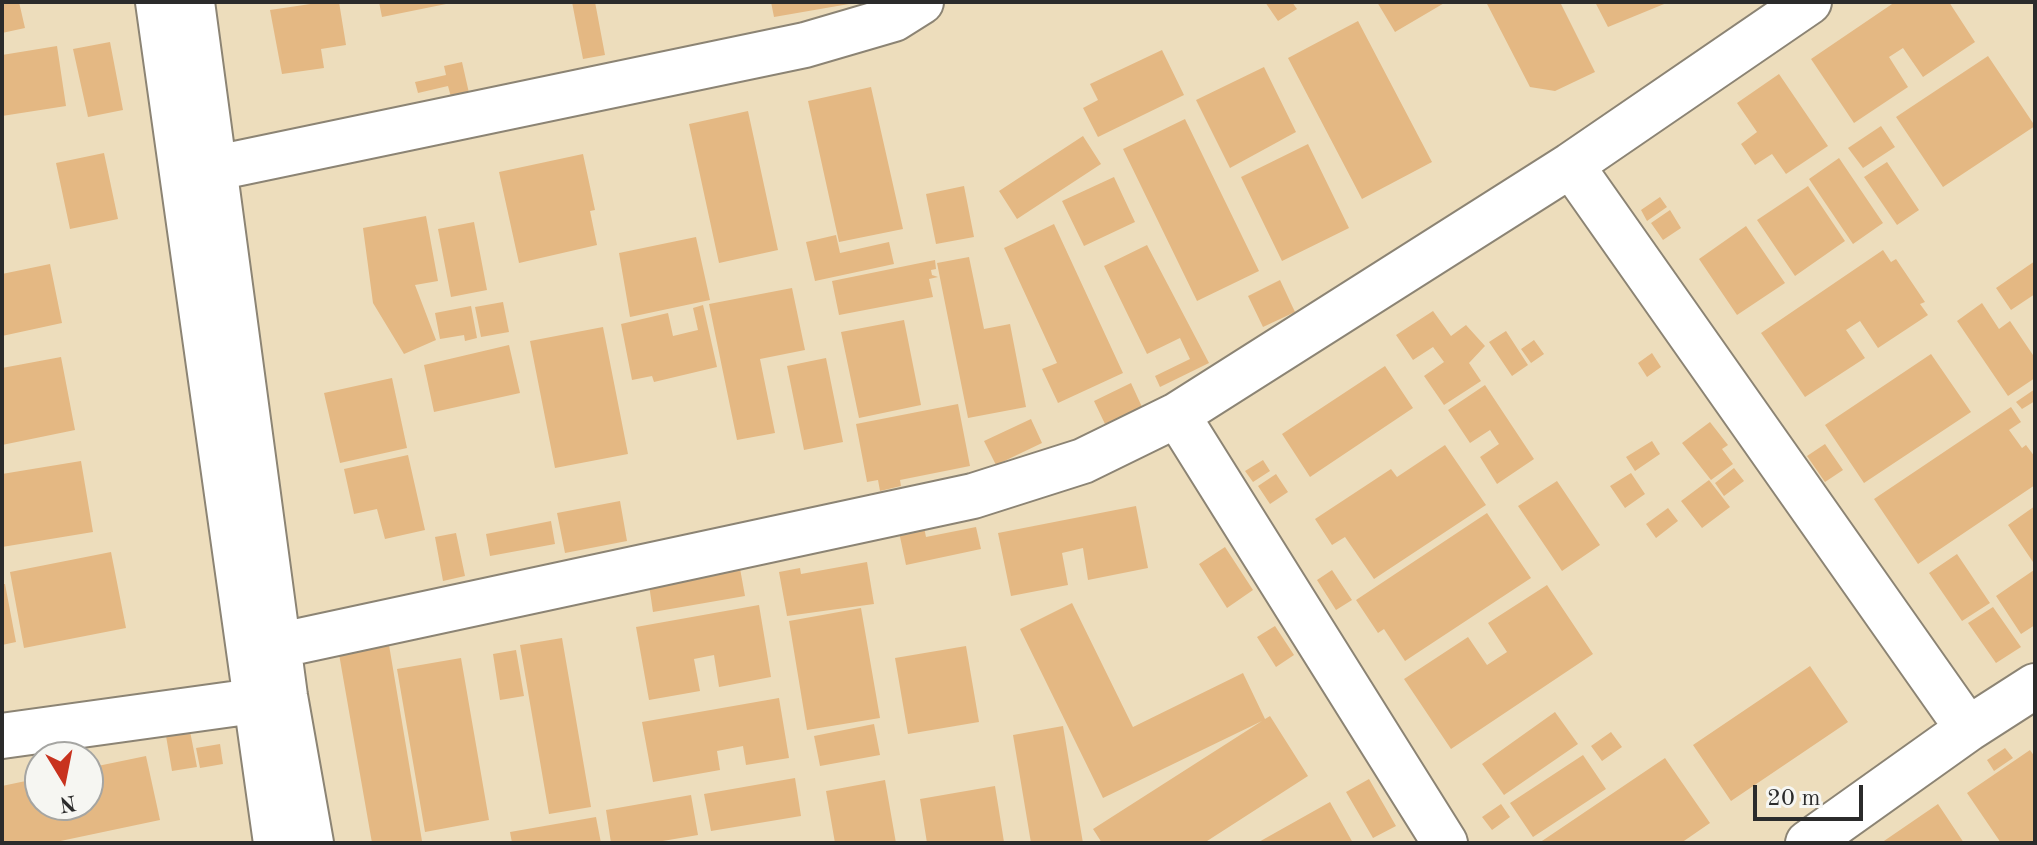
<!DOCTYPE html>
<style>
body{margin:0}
#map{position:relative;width:2037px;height:845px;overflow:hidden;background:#edddbc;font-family:"Old Standard TT",serif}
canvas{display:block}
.frame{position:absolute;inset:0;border:4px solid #2b2b2b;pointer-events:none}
.north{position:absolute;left:24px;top:741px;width:80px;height:80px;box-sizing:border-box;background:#f6f6f2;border:2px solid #a5a5a2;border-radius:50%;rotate:170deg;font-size:22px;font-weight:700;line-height:32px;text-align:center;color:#2b2b2b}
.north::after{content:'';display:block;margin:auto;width:28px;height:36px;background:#c8321e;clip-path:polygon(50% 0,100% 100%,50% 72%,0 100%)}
.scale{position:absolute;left:1753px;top:785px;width:110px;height:36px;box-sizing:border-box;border:4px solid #2b2b2b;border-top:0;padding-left:10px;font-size:24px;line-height:28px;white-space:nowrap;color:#2b2b2b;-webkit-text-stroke:6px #f6f6f2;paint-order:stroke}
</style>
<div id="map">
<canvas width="2037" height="845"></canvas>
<div class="frame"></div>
<div class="north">N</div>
<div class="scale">20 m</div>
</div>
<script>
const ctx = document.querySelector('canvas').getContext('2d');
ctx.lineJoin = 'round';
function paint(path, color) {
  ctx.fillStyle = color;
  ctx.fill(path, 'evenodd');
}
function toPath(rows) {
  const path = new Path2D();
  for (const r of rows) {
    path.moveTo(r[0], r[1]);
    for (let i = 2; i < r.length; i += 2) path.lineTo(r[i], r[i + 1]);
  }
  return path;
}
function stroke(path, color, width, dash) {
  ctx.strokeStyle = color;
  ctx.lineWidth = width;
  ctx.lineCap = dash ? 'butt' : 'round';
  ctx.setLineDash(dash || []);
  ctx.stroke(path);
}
const building = toPath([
 [2,2,19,2,25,28,2,33],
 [324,2,339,2,346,45,321,49,324,68,282,74,270,10],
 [379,2,450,2,451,3,382,17],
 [572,2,595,2,605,55,583,59],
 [771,2,849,2,849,4,774,17],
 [1265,2,1292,2,1297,9,1278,21],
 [1377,2,1446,2,1395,32],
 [1486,2,1560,2,1595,72,1555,91,1530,87],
 [1595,2,1669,2,1608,27],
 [1895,2,1949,2,1975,42,1923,77,1903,48,1889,57,1908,87,1854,123,1811,59],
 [1358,21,1432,162,1362,199,1288,58],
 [110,42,123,110,88,117,73,49],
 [57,46,66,106,2,116,2,55],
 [1162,50,1184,95,1098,137,1083,108,1098,100,1090,84],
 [1988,56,2035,126,1943,187,1896,117],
 [462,62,469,93,451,97,448,86,418,93,415,82,446,75,444,66],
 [1264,67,1296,132,1230,168,1196,100],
 [1779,74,1828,146,1786,174,1772,154,1755,165,1741,144,1757,132,1737,103],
 [871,87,903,229,839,242,808,101],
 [748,111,778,250,719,263,689,124],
 [1185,119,1259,271,1197,301,1123,149],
 [1881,126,1895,147,1863,168,1848,148],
 [1083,136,1101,164,1017,219,999,191],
 [1308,144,1349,228,1282,261,1241,177],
 [104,153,118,219,70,229,56,163],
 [583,154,595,210,590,211,597,245,519,263,499,172],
 [1839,158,1883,223,1853,244,1809,179],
 [1887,162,1919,210,1897,225,1864,177],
 [1114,177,1135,222,1084,246,1062,201],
 [964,186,974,237,936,244,926,194],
 [1808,186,1845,241,1795,276,1757,220],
 [1660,197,1667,207,1647,221,1641,210],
 [1670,210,1681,228,1663,240,1651,223],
 [426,216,438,281,415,285,436,340,404,354,373,303,363,228],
 [474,222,487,290,451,297,438,229],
 [1054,224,1123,373,1058,403,1042,369,1057,363,1004,248],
 [1746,226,1785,283,1737,315,1699,259],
 [836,235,840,253,889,242,894,264,815,281,806,242],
 [696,237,710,300,630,317,619,253],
 [1147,245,1209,363,1160,387,1155,376,1190,359,1180,338,1147,354,1104,266],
 [1883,250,1891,262,1896,259,1925,302,1920,304,1928,315,1878,348,1860,321,1846,330,1865,358,1805,397,1761,333],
 [969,257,984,329,1010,324,1026,407,968,418,937,263],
 [935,260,936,269,931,270,932,275,938,277,929,279,933,297,839,315,832,281],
 [2035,261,2035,294,2011,310,1996,288],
 [50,264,62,323,2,336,2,274],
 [1280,280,1295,312,1263,327,1248,296],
 [792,288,805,350,760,359,775,433,737,440,709,304],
 [503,302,509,332,481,337,475,307],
 [1982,303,1999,329,2010,321,2035,358,2035,378,2008,396,1957,321],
 [703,305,717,367,654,382,652,376,632,380,621,324,668,313,673,336,698,330,693,308],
 [471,306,477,338,465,341,464,335,440,339,435,313],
 [1433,311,1451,336,1466,325,1485,346,1469,363,1481,381,1444,405,1424,376,1444,362,1433,347,1413,360,1396,335],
 [904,320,921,405,859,418,841,332],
 [603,327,628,454,555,468,530,341],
 [1506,331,1528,365,1512,376,1489,342],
 [1534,340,1544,354,1531,363,1521,349],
 [509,345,520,393,434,412,424,365],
 [1652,353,1661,367,1647,377,1638,363],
 [1931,354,1971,412,1864,483,1825,425],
 [61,357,75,430,2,445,2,368],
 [826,358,843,442,804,450,787,366],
 [1385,366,1413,408,1310,477,1282,434],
 [392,378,407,448,340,463,324,393],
 [1131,383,1142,407,1105,424,1094,401],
 [1485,385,1534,459,1497,484,1480,457,1499,444,1490,430,1470,443,1448,410],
 [2035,389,2035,401,2022,409,2016,402],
 [958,404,970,466,900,480,901,486,880,491,878,480,867,482,856,424],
 [2011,407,2021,422,2009,430,2022,448,2026,445,2035,457,2035,485,1918,564,1874,499],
 [1031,419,1042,443,996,465,984,441],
 [1710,422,1728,445,1722,449,1733,464,1711,480,1682,443],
 [1652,441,1660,454,1635,471,1626,457],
 [1825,444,1843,470,1825,482,1807,456],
 [1445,445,1486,505,1374,579,1345,537,1332,545,1315,519,1391,469,1397,477],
 [408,455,425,530,385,539,377,509,354,514,344,469],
 [1263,460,1270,471,1253,482,1245,471],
 [81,461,93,532,2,547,2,474],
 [1734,468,1744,481,1724,496,1715,483],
 [1631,473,1645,494,1625,508,1610,486],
 [1276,474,1288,492,1270,504,1258,486],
 [1709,480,1730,507,1702,528,1681,501],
 [1557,481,1600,545,1562,571,1518,506],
 [620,501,627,541,565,553,557,513],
 [1136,506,1148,568,1088,580,1083,548,1062,553,1068,585,1011,596,998,533],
 [2035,506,2035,565,2008,525],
 [1668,508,1678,521,1656,538,1646,524],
 [1487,513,1531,578,1405,661,1384,629,1378,633,1356,600],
 [551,521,555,544,490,556,486,534],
 [924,527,926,537,976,527,981,549,906,565,899,532],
 [456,533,465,576,443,581,435,537],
 [1225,547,1253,590,1227,608,1199,564],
 [111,552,126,628,24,648,10,572],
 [1957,554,1990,603,1962,621,1929,573],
 [867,562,874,604,787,616,779,572,800,568,801,574],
 [739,563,745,596,653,612,648,578],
 [1332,570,1352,600,1336,610,1317,580],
 [2034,570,2035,625,2021,634,1996,596],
 [2,584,5,584,16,642,2,645],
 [1547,585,1593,654,1451,749,1404,679,1468,637,1487,665,1507,652,1488,623],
 [1072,603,1133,727,1243,673,1265,719,1270,716,1308,776,1204,843,1102,843,1093,829,1262,721,1103,798,1020,629],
 [759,605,771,677,719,687,714,655,694,659,700,691,649,700,636,627],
 [1993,607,2021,647,1996,663,1968,623],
 [861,608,880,718,807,730,789,621],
 [1275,626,1294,655,1276,667,1257,637],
 [562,638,591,807,549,814,520,645],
 [389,645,422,841,411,843,372,843,339,654],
 [966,646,979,722,908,734,895,658],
 [516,650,524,696,500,700,493,654],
 [461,658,489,820,425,832,397,669],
 [1810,666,1848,722,1731,801,1693,745],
 [779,698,789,758,746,765,743,746,717,751,720,770,653,782,642,722],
 [1555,712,1578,744,1504,795,1482,764],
 [874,724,880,755,820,766,814,736],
 [189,726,197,767,172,771,165,730],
 [1063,726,1083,843,1031,843,1013,735],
 [1611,732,1622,747,1602,761,1591,746],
 [220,744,223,764,200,768,196,748],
 [2005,748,2013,758,1994,771,1987,760],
 [2030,750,2035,757,2035,843,2001,843,1967,793],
 [1583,755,1606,789,1533,837,1510,803],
 [146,756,160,820,51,843,3,843,2,786,40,778,40,805,88,805,88,768],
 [1665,758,1710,823,1681,843,1539,843],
 [795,778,801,816,711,831,704,794],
 [1369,779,1396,826,1373,838,1346,792],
 [885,780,896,843,835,843,826,791],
 [995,786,1004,842,927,843,920,799],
 [691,795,698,835,651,843,611,843,606,810],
 [1330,802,1353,843,1257,843],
 [1501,804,1510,817,1492,830,1482,817],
 [1938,804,1964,843,1881,843],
 [596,817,601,843,512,843,510,832]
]);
const minor = toPath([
 [158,2,276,843],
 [192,2,285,696,311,843],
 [1571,165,1968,729],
 [216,168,805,45,894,19,921,2],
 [1177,415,1445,843],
 [281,645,973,496,1083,461,1177,415,1571,165,1809,2],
 [2,736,254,701],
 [1808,843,1968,729,2035,686]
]);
paint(building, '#e4b883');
stroke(minor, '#8c8474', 48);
stroke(minor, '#fff', 44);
</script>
